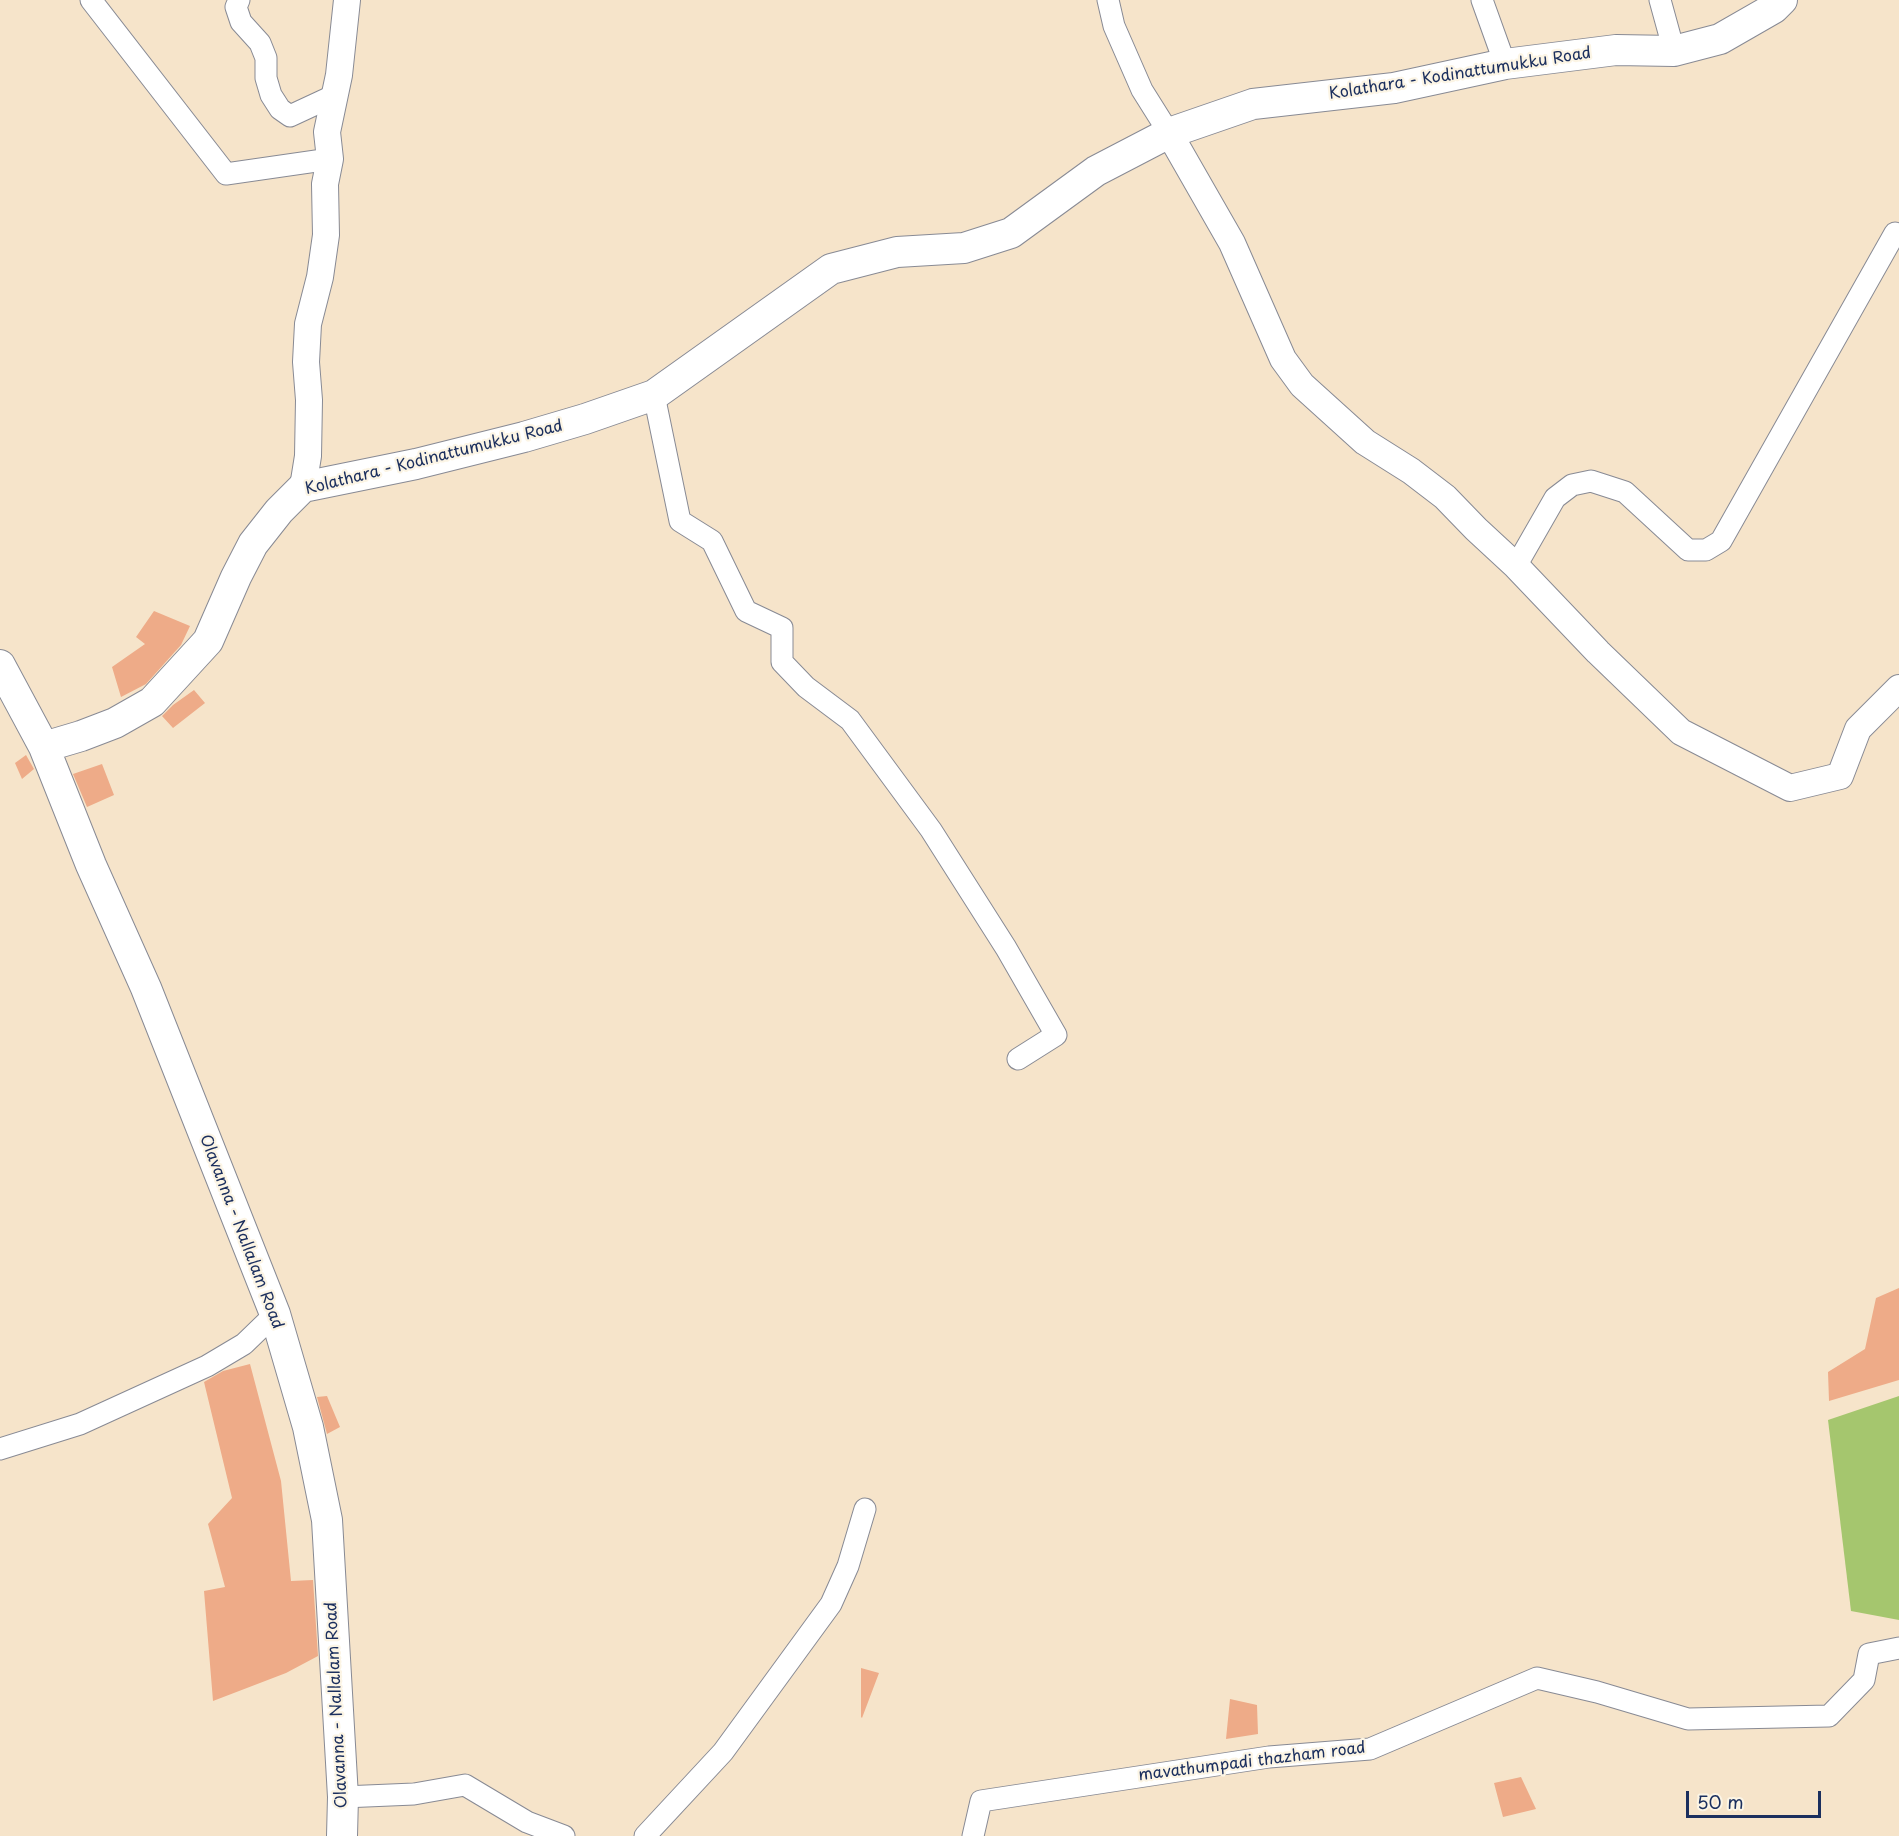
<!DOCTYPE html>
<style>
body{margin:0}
#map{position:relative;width:1899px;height:1836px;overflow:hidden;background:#f6e4ca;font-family:"Playpen Sans",sans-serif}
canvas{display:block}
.scale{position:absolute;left:1686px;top:1791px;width:135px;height:27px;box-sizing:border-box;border:3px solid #1b2f5e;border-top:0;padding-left:8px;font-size:18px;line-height:21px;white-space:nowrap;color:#1b2f5e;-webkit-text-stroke:4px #fcf5e5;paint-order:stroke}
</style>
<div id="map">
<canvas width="1899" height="1836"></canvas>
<div class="scale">50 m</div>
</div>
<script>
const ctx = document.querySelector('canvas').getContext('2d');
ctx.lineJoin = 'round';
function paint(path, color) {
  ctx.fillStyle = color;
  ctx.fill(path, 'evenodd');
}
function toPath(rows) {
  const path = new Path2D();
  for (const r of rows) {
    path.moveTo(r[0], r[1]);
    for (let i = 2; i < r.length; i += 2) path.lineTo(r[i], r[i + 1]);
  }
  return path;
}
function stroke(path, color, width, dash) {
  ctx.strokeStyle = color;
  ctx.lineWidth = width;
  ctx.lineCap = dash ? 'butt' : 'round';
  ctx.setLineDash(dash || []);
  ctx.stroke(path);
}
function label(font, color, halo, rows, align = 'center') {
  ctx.font = font + ' "Playpen Sans",sans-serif';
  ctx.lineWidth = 4.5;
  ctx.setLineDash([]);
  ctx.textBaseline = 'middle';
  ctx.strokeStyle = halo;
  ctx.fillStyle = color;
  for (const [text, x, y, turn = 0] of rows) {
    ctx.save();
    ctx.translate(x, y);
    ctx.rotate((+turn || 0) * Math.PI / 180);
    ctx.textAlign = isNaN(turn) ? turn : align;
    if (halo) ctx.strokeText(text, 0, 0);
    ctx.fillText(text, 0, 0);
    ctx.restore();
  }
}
const green = toPath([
 [1899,1396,1899,1620,1851,1611,1828,1420]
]);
const building = toPath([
 [154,611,190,626,181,645,146,684,121,697,112,667,145,644,136,637],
 [194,690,205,703,173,728,162,716,173,705],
 [26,755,34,769,22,779,15,763],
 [102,764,114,795,87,807,73,774],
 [1899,1288,1899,1380,1829,1401,1828,1372,1865,1349,1876,1298],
 [250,1364,281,1481,291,1581,313,1580,318,1656,286,1673,213,1701,204,1591,225,1587,208,1524,232,1498,204,1382,223,1371],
 [327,1396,340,1427,327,1434,317,1397],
 [861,1668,879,1673,862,1718,861,1717],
 [1230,1699,1257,1705,1258,1734,1226,1739],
 [1521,1777,1536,1809,1503,1817,1494,1783]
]);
const minor = toPath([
 [91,0,226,174,330,159],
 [239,0,236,7,241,22,260,43,266,58,266,78,271,95,280,109,290,116,333,96],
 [1108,0,1114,26,1142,90,1169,133],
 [1482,0,1505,64],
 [1660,0,1674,51],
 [654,395,680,521,712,541,746,611,782,628,782,662,806,687,850,720,931,830,1006,948,1056,1035,1018,1059],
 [1516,566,1555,498,1572,485,1591,481,1625,492,1688,550,1706,550,1721,541,1895,233,1899,235],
 [0,1449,80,1424,207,1366,244,1344,275,1314],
 [343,1797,414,1794,465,1785,527,1822,564,1836],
 [645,1836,723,1752,831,1604,848,1566,865,1509],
 [973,1836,981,1801,1269,1757,1370,1749,1537,1678,1597,1692,1688,1719,1829,1716,1864,1680,1869,1654,1899,1648]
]);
const tertiary = toPath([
 [1169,133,1232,243,1283,359,1302,385,1365,442,1411,471,1445,497,1476,529,1516,566,1598,652,1681,732,1790,788,1840,776,1858,729,1899,688],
 [303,487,308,456,309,400,306,362,308,324,320,277,326,235,325,184,330,159,327,132,339,75,347,0]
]);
const secondary = toPath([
 [0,665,44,747,91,865,146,988,275,1314,308,1427,327,1520,343,1797,342,1836],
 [44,747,81,736,115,723,152,702,208,641,236,577,253,544,279,511,303,487,416,464,524,437,585,419,654,395,831,269,897,252,964,248,1011,233,1096,171,1169,133,1253,104,1394,88,1505,64,1616,50,1674,51,1720,39,1774,8,1782,0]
]);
const streetNames = [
 ["Kolathara - Kodinattumukku Road",1460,74,-9],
 ["Kolathara - Kodinattumukku Road",434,458,-14],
 ["Olavanna - Nallalam Road",241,1232,69],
 ["Olavanna - Nallalam Road",337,1705,-93],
 ["mavathumpadi thazham road",1252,1762,-7]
];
paint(green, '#a5c66e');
paint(building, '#eeab88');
stroke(minor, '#888a94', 23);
stroke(tertiary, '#888a94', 28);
stroke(secondary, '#888a94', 32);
stroke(minor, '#fff', 21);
stroke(tertiary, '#fff', 26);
stroke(secondary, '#fff', 30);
label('16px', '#1b2f5e', '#fcf5e5', streetNames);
</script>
